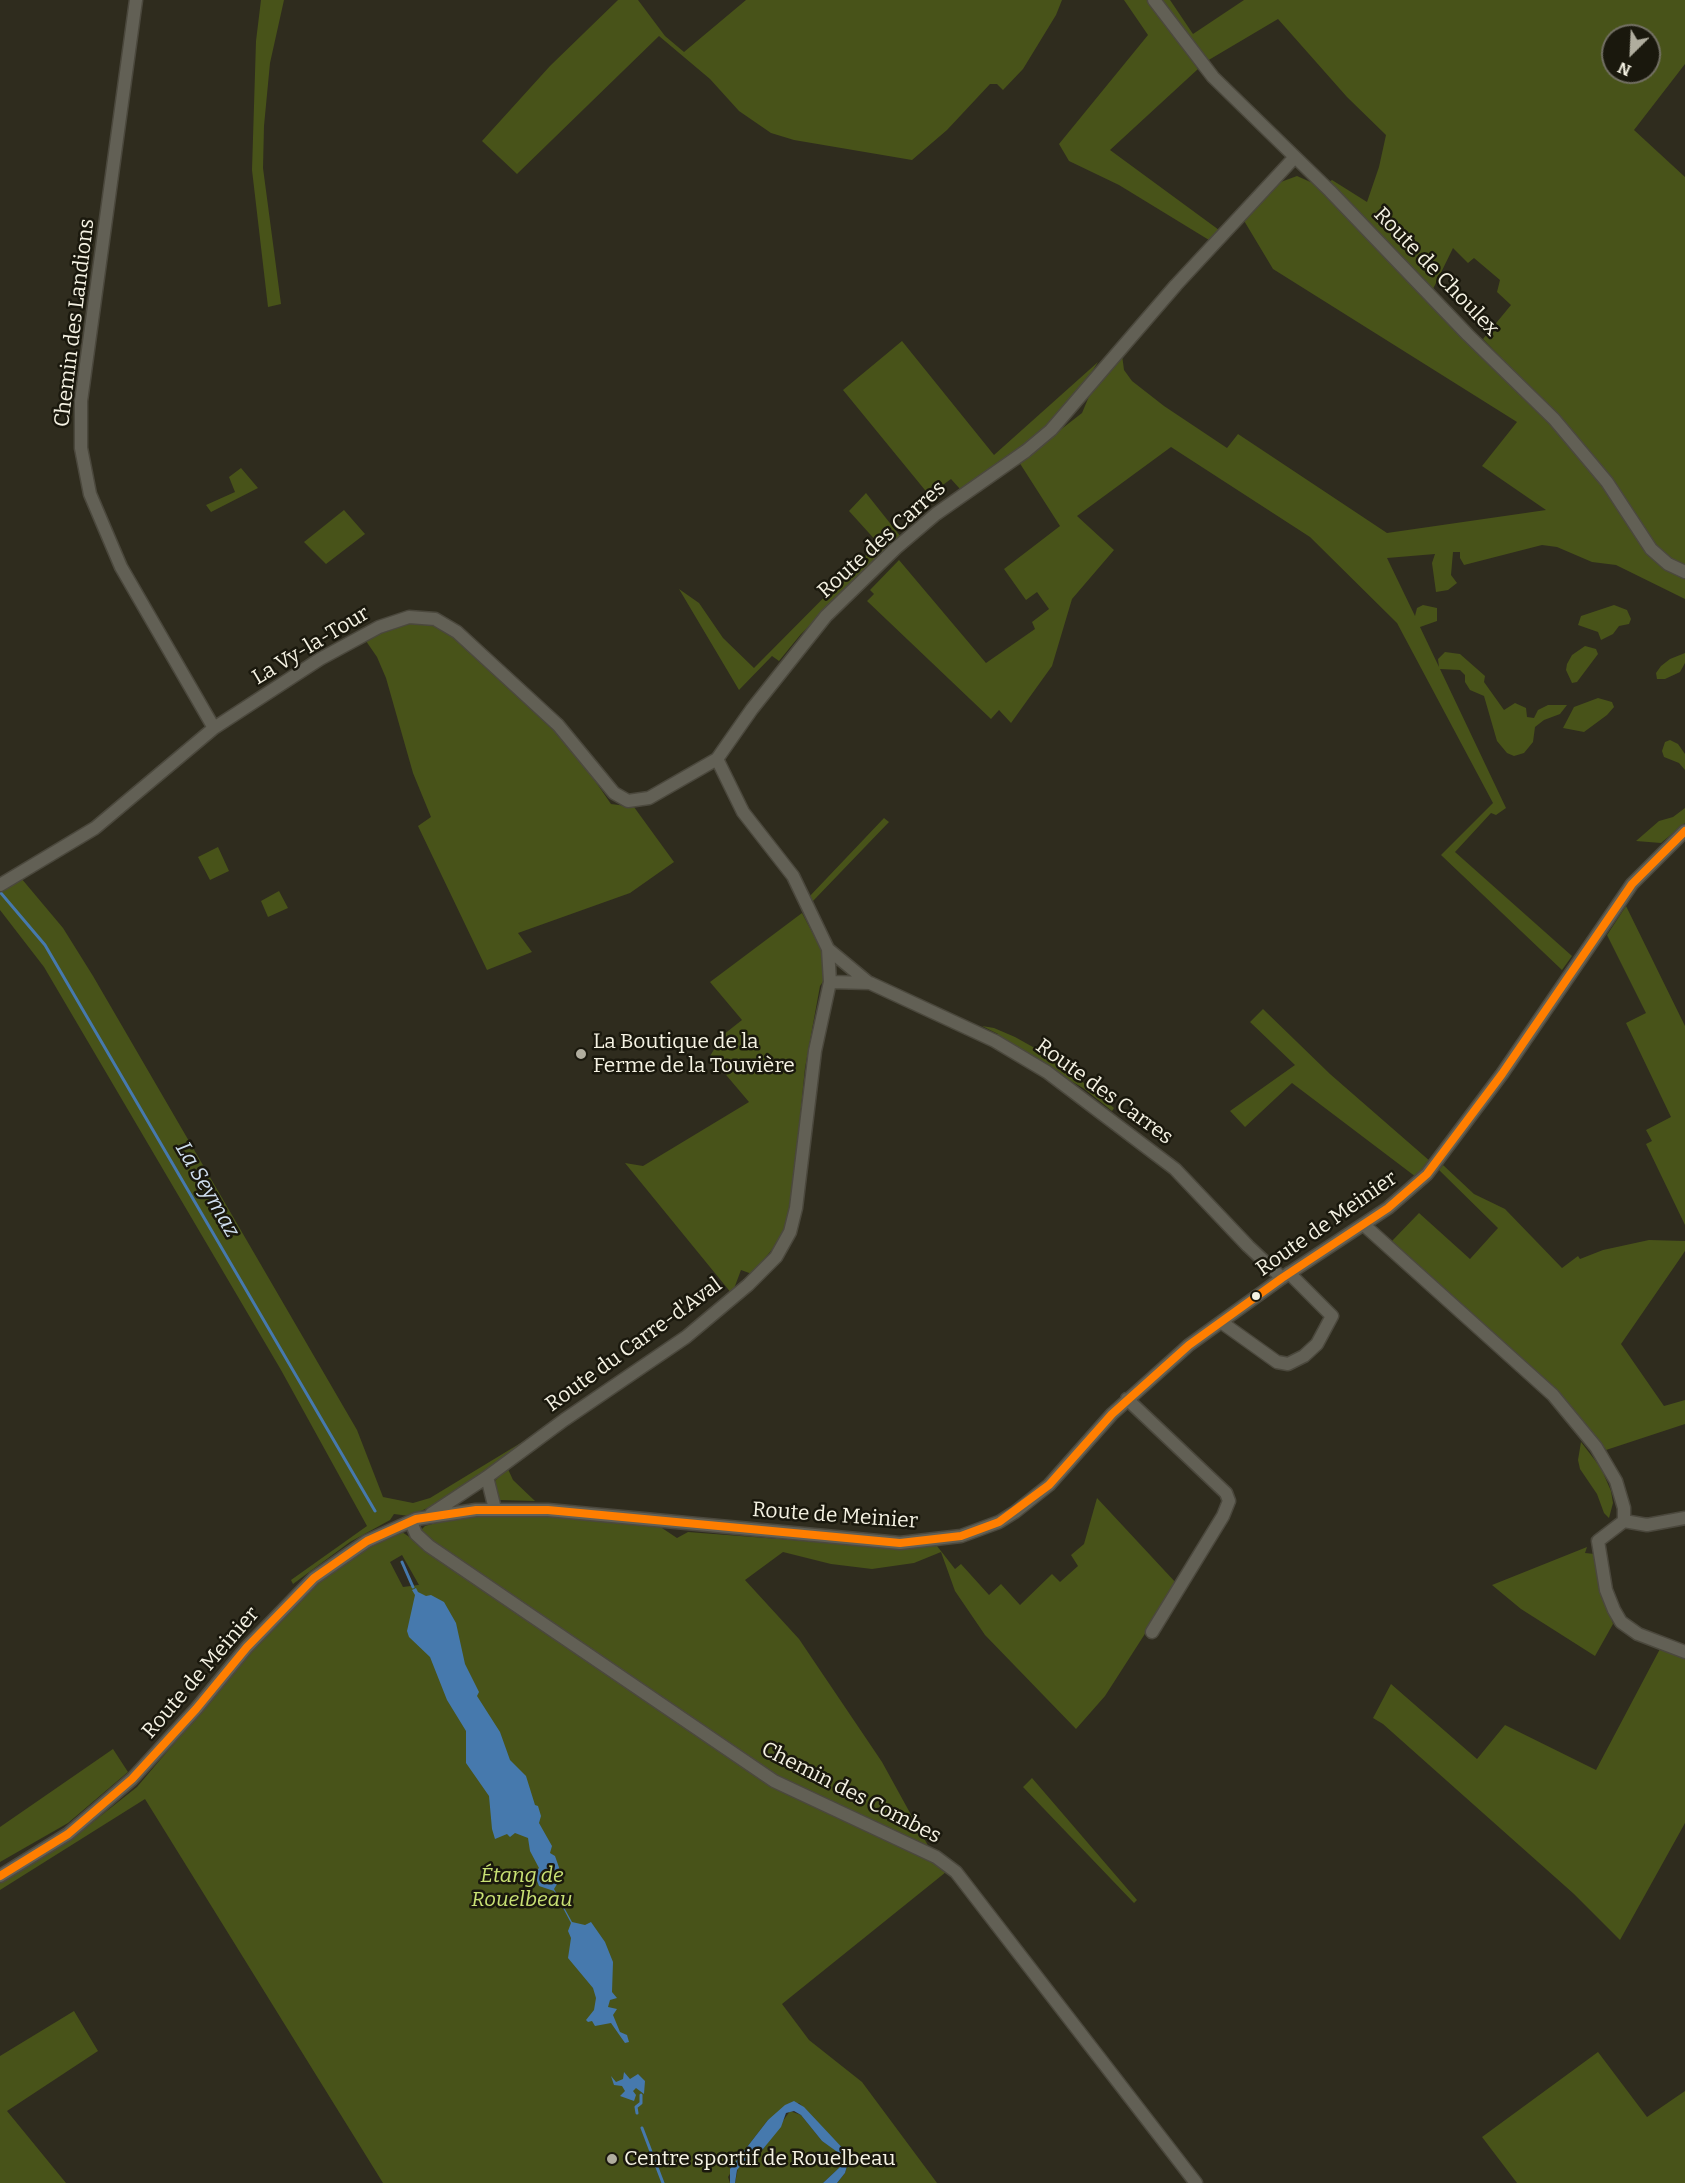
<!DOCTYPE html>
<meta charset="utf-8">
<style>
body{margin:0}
#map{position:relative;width:1685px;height:2183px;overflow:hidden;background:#2f2c1e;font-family:Bitter,serif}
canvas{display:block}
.north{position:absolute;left:1601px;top:24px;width:60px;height:60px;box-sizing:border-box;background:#1a180d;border:2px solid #726f63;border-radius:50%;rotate:204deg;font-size:16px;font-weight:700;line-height:24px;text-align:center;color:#f5f2e3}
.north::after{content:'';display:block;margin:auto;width:21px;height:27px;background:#b0ad9e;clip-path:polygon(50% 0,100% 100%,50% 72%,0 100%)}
</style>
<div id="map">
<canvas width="1685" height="2183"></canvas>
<div class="north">N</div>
</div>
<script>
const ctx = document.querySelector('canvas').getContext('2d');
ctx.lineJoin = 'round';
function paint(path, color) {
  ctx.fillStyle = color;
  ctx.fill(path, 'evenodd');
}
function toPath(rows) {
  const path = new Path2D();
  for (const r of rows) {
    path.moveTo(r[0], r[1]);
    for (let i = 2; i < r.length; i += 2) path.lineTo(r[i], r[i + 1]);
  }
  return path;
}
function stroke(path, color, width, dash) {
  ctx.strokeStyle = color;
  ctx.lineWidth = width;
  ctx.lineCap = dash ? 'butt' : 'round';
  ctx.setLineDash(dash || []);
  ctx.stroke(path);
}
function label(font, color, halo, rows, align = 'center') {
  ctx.font = font + ' Bitter,serif';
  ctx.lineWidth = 5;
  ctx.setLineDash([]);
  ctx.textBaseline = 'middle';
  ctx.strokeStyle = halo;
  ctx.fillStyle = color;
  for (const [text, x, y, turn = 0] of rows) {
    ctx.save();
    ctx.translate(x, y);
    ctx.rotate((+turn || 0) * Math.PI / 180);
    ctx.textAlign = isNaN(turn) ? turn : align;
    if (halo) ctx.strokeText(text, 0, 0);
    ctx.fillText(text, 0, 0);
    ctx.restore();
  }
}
const green = toPath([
 [261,0,284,0,270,63,264,126,263,168,281,304,268,307,252,170,256,41],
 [618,0,638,0,665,36,684,52,746,0,1062,0,1056,15,1023,69,1003,90,997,84,990,84,947,130,912,160,794,140,771,133,739,111,710,79,659,36,517,174,482,141,550,66],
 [1124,0,1148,0,1198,69,1110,150,1219,230,1209,240,1119,185,1069,161,1059,144,1148,35],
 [1161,0,1170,0,1193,34,1244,0,1685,0,1685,64,1634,130,1685,177,1685,566,1671,559,1657,547,1592,454,1483,339,1511,305,1497,292,1500,280,1474,258,1468,263,1453,248,1433,289,1327,183,1332,180,1367,202,1379,167,1386,135,1347,97,1278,19,1207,61],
 [1613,36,1649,36,1649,72,1613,72],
 [1297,176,1315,184,1581,456,1647,550,1685,578,1685,599,1616,565,1592,562,1557,547,1542,545,1464,565,1460,558,1460,552,1453,552,1451,575,1457,583,1448,590,1436,592,1432,563,1435,554,1387,558,1415,616,1417,608,1423,605,1437,608,1437,621,1420,627,1439,667,1438,659,1445,652,1460,654,1485,676,1484,682,1504,710,1515,703,1526,708,1527,717,1534,718,1538,710,1548,705,1567,705,1560,714,1544,720,1535,727,1533,742,1524,753,1514,756,1507,753,1497,741,1484,696,1470,690,1465,682,1465,675,1460,670,1440,669,1506,808,1496,815,1491,813,1455,852,1572,956,1562,970,1441,855,1493,803,1397,623,1310,537,1171,447,1077,516,1114,550,1072,599,1052,666,1011,723,999,710,991,719,867,601,874,594,870,590,899,560,986,663,1035,629,1032,622,1049,609,1037,592,1026,600,1004,569,1060,526,1019,462,1082,413,1090,394,1122,355,1124,370,1132,381,1164,406,1227,448,1238,434,1387,533,1546,510,1482,466,1517,422,1273,269,1243,219,1278,183],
 [902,341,994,455,1098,362,1077,396,1031,442,960,489,951,479,929,495,843,390],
 [241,468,258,488,211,512,206,505,235,492,229,477],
 [866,493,901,537,801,634,779,661,772,656,739,690,679,589,699,603,723,638,754,668,878,543,849,511],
 [344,510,365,534,326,564,304,542],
 [1614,605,1627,610,1631,619,1629,624,1619,626,1613,634,1601,640,1598,632,1578,625,1581,616],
 [430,621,455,636,573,749,611,804,634,807,674,862,630,893,518,933,532,952,487,970,418,826,431,817,413,773,386,678,377,657,366,641,378,632,406,622],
 [1585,646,1596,649,1598,654,1577,682,1572,683,1566,670,1567,664,1572,655],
 [1685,653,1685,663,1680,672,1665,679,1657,679,1656,673,1661,666,1670,659],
 [1598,698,1612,702,1614,707,1607,715,1584,732,1563,728,1574,707],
 [1670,740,1678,744,1685,754,1685,770,1679,763,1664,757,1662,751,1665,742],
 [1685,808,1685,823,1661,843,1636,841,1659,821,1673,817],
 [884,818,889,822,813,901,808,898],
 [218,847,229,871,210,880,198,857],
 [21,878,63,928,93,976,357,1430,383,1497,413,1503,430,1498,547,1427,476,1479,430,1507,409,1516,394,1514,390,1520,350,1542,293,1584,291,1580,367,1526,281,1370,44,967,0,910,0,892],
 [279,891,288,908,268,917,261,901],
 [1626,906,1685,1026,1685,1225,1646,1144,1652,1141,1646,1130,1671,1117,1626,1023,1646,1013,1607,935],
 [802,913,821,949,826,977,820,986,805,1068,791,1207,783,1236,752,1274,741,1270,732,1294,625,1163,643,1166,749,1102,710,1056,723,1035,742,1020,710,982],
 [1263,1009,1330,1074,1431,1162,1416,1177,1292,1083,1245,1127,1230,1111,1295,1065,1250,1022],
 [982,1026,994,1028,1015,1037,1083,1075,1079,1079,1114,1108,1112,1111,1083,1088,996,1038,998,1034],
 [1443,1165,1474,1194,1505,1209,1562,1268,1578,1256,1580,1259,1603,1250,1649,1240,1685,1241,1685,1251,1681,1257,1621,1344,1664,1406,1685,1400,1685,1424,1606,1450,1574,1410,1391,1242,1419,1213,1470,1259,1498,1228,1439,1170],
 [1581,1442,1601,1468,1611,1491,1613,1503,1609,1518,1604,1513,1597,1494,1580,1469,1578,1460],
 [507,1467,513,1480,535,1501,500,1500,497,1496,495,1481],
 [1097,1498,1177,1584,1105,1696,1076,1729,985,1635,955,1591,941,1552,914,1563,872,1569,831,1564,783,1552,745,1580,799,1639,882,1762,931,1851,779,1780,423,1536,421,1530,425,1526,450,1519,492,1514,544,1515,659,1526,677,1538,688,1532,897,1548,937,1546,955,1569,961,1564,989,1595,1001,1584,1020,1605,1052,1574,1060,1582,1078,1566,1071,1555,1084,1544],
 [402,1532,775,1785,936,1863,946,1872,782,2004,809,2040,862,2082,937,2183,837,2183,845,2173,850,2156,799,2103,768,2120,743,2152,728,2177,730,2183,383,2183,145,1799,0,1890,0,1882,75,1836,137,1787,282,1616,327,1573,354,1555],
 [402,1555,419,1585,418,1585,403,1587,390,1562],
 [1587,1547,1585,1553,1595,1554,1613,1624,1595,1656,1521,1609,1492,1585],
 [1661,1647,1685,1655,1685,1823,1620,1940,1574,1894,1383,1724,1373,1718,1391,1684,1477,1759,1505,1725,1596,1770],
 [113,1749,128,1772,68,1823,0,1862,0,1827],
 [1032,1778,1137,1900,1134,1903,1023,1787],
 [74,2011,98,2051,7,2111,66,2183,0,2183,0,2056],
 [1598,2052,1647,2117,1685,2091,1685,2183,1517,2183,1482,2137],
 [790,2111,801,2115,822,2141,840,2153,843,2160,840,2167,823,2183,735,2183,738,2168,763,2149]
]);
const water = toPath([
 [416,1588,418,1592,426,1596,431,1595,444,1602,456,1623,465,1664,479,1692,477,1696,500,1732,510,1760,526,1776,535,1805,538,1806,541,1816,539,1823,552,1846,550,1853,555,1856,562,1876,554,1889,572,1922,585,1925,591,1922,605,1942,613,1962,612,1992,617,1998,610,2000,608,2007,617,2009,613,2015,620,2032,627,2035,629,2042,625,2043,611,2023,595,2026,592,2021,588,2022,586,2020,594,2010,596,1998,593,1988,568,1958,571,1938,568,1931,571,1923,554,1891,539,1886,534,1873,539,1868,530,1851,528,1838,515,1833,510,1837,507,1834,495,1839,492,1829,489,1796,466,1763,466,1731,447,1700,430,1657,409,1637,407,1631,415,1595,412,1590],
 [624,2072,630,2079,638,2074,645,2081,644,2094,636,2088,633,2091,636,2095,634,2101,620,2096,625,2091,622,2086,614,2085,611,2076,616,2082,623,2079],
 [794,2101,804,2107,850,2156,845,2173,837,2183,823,2183,840,2167,843,2156,822,2141,801,2115,794,2111,786,2113,781,2127,763,2149,742,2164,737,2170,735,2183,730,2183,730,2169,768,2120,785,2105]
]);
const stream = toPath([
 [0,892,45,945,375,1511],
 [402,1562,413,1587],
 [637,2113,636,2107,641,2103,641,2095],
 [642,2128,663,2183]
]);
const minor = toPath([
 [136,0,81,401,81,448,90,494,121,567,214,728],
 [1154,0,1213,77,1330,191,1468,335,1554,419,1607,482,1651,549,1668,564,1685,572],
 [717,759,743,812,793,876,805,901,828,949,830,982,870,983,995,1041,1047,1072,1175,1169,1248,1246,1282,1278],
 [0,885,95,828,214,728,320,659,379,627,409,617,435,619,457,632,558,725,614,793,628,801,649,798,717,759,752,709,826,616,896,548,936,514,1026,451,1051,430,1176,285,1294,158],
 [828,949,869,983],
 [1364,1225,1553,1395,1596,1447,1616,1481,1624,1508,1624,1521,1598,1541,1606,1590,1614,1610,1621,1622,1638,1634,1685,1652],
 [1221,1322,1277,1362,1288,1364,1304,1356,1317,1344,1332,1316,1289,1273],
 [1127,1399,1226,1493,1229,1501,1223,1516,1152,1632],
 [487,1477,495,1509],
 [431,1514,487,1477,564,1420,686,1337,748,1285,776,1257,790,1232,796,1208,815,1051,830,982],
 [1624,1521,1647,1525,1685,1518],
 [411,1522,416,1534,429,1546,774,1781,936,1857,956,1872,1196,2183],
 [0,1876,68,1834,132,1779,196,1709,247,1647,314,1578,367,1541,416,1519,476,1510,548,1510,900,1543,961,1536,999,1522,1015,1512,1049,1485,1112,1414,1189,1345,1282,1278,1388,1208,1427,1174,1502,1074,1632,884,1685,831]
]);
const bus1 = toPath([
 [0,1876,68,1834,132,1779,196,1709,247,1647,314,1578,367,1541,416,1519,476,1510,548,1510,900,1543,961,1536,999,1522,1049,1485,1112,1414,1189,1345,1282,1278,1388,1208,1427,1174,1502,1074,1632,884,1685,831]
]);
const markers = [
 [581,1054,6,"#b0ad9e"],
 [1256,1296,5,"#f5f2e3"],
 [612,2159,6,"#b0ad9e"]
];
const streetNames = [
 ["Route de Choulex",1436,272,46],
 ["Chemin des Landions",75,323,-83],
 ["Route des Carres",882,540,-42],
 ["La Vy-la-Tour",311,646,-31],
 ["Route des Carres",1104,1092,36],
 ["Route de Meinier",1327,1224,-35],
 ["Route du Carre-d'Aval",634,1345,-36],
 ["Route de Meinier",835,1516,4],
 ["Route de Meinier",201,1673,-49],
 ["Chemin des Combes",851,1793,27]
];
const poiNames = [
 ["La Boutique de la",593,1042],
 ["Ferme de la Touvière",593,1066],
 ["Centre sportif de Rouelbeau",624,2159]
];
const parkNames = [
 ["Étang de",522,1876],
 ["Rouelbeau",522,1900]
];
const waterNames = [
 ["La Seymaz",207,1190,60]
];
paint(green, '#485319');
paint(water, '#4679ad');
stroke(stream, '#4679ad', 3);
stroke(minor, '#4b483d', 15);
stroke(minor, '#626055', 12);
stroke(bus1, '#ff7e00', 8);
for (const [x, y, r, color] of markers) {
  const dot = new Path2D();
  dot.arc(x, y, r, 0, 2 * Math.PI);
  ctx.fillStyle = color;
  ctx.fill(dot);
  stroke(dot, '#1a180d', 2);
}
label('21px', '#f5f2e3', '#1a180d', streetNames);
label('21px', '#f5f2e3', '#1a180d', poiNames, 'left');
label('italic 21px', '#c9e174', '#1a180d', parkNames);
label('italic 22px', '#cfdeee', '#1a180d', waterNames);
</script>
